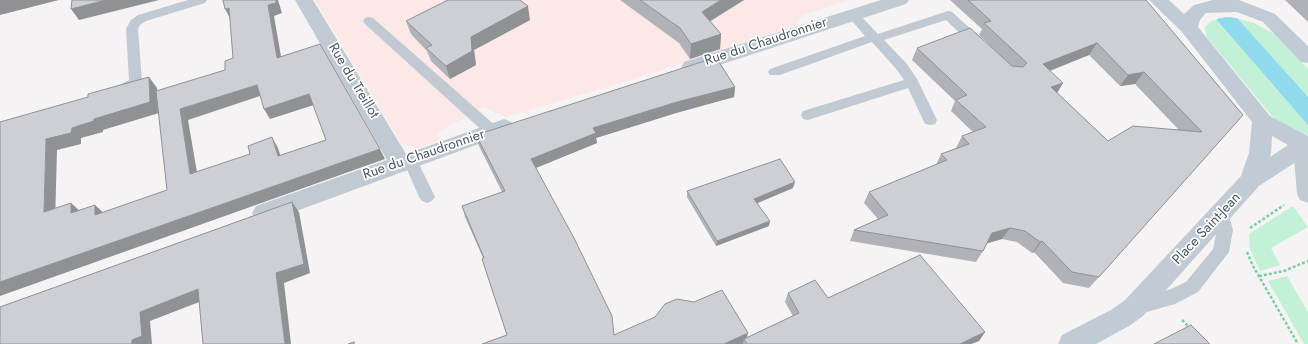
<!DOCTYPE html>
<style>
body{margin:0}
canvas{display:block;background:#f5f3f3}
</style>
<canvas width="1308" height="344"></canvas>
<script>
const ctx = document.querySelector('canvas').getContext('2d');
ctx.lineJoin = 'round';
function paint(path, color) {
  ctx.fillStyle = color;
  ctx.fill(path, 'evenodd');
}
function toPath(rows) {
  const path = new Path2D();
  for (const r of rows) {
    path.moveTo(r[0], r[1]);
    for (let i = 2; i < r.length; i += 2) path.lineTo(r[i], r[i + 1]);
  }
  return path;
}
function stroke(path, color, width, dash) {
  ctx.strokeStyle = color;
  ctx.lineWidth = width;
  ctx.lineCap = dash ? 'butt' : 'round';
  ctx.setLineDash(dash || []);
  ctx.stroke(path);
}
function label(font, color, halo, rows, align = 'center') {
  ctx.font = font + ' Jost,sans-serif';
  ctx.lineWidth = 3.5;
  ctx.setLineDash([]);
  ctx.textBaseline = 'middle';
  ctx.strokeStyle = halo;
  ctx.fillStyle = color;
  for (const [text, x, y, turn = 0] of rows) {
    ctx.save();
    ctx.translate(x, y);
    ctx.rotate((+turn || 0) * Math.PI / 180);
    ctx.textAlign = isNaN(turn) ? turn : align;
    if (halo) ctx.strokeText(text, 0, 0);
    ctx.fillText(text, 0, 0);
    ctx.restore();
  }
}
const medical = toPath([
 [315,0,850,0,803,15,795,26,634,79,506,117,483,107,436,134,441,140,418,148,408,146,401,143]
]);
const green = toPath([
 [1231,17,1254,23,1276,35,1308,69,1308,135,1279,122,1272,116,1206,36,1205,27,1211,21],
 [1293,206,1308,227,1271,248,1280,265,1260,271,1250,249,1249,234],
 [1287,276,1308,312,1308,344,1304,344,1268,281]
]);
const water = toPath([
 [1226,17,1237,18,1308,97,1308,125,1216,19]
]);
const path = toPath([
 [1250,228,1284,205],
 [1247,252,1253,266,1298,344],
 [1259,276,1284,271,1308,261],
 [1182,320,1190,328]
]);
const lane = toPath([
 [188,0,207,0,205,3,146,21,140,25,138,29,142,82,140,85,124,94,119,96,114,94,112,91,114,88,129,80,126,29,131,20,138,15,188,0],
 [852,10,856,11,878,34,948,11,952,12,984,41,985,44,984,47,974,47,946,20,884,40,907,64,917,79,937,120,935,124,930,125,925,124,908,88,808,120,803,119,801,115,803,111,904,80,897,70,872,42,780,75,770,75,768,72,770,69,865,36,846,14,852,10],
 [369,17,373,18,497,127,499,131,497,135,492,136,487,135,365,24,363,21,365,18,369,17],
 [410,154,415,156,417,160,435,197,432,201,427,203,422,201,419,197,403,160,405,156,410,154],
 [1221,207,1227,208,1233,230,1229,252,1198,292,1175,304,1136,315,1130,312,1127,307,1130,302,1171,289,1186,282,1213,249,1217,230,1213,213,1215,208,1221,207]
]);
const street = toPath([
 [295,0,313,0,406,154,504,119,511,122,514,127,511,132,272,220,264,222,256,220,252,213,256,206,387,160,295,0],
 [881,0,909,0,906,4,698,72,691,74,684,72,681,67,684,62,881,0],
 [1304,137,1308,138,1308,203,1300,200,1297,194,1293,145,1296,139,1304,137]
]);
const secondary = toPath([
 [1149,0,1169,0,1184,14,1194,5,1213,0,1239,0,1275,14,1308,46,1308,63,1301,62,1263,22,1237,12,1206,13,1200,20,1198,27,1270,116,1308,136,1308,154,1259,186,1143,316,1129,326,1096,344,1058,344,1062,335,1111,310,1125,300,1241,176,1249,153,1252,122,1182,32,1149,0],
 [1272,136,1288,145,1270,157,1271,153,1272,136]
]);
const wall = toPath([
 [620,0,744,0,710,21,721,34,720,49,690,59,679,43],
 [950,0,1146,0,1243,115,1089,288,1063,283,1034,252,1032,253,1017,242,1002,239,987,243,983,251,976,262,850,241,854,230,878,219,864,203,869,192,936,165,941,154,957,148,956,148,962,136,973,132,951,111,955,101,912,60,917,48,1003,58,979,35,982,29],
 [1089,55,1120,86,1135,84,1179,130,1108,141,1057,93,1050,71],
 [1285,0,1308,0,1308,22],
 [530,20,474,50,476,65,450,79,431,61,427,51,411,34,406,21],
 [720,63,735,87,734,97,676,113,596,138,597,143,536,168,614,335,748,337,793,316,785,302,788,293,828,298,985,332,979,341,971,344,482,344,507,335,483,258,465,217,462,206,502,192,479,146,476,135],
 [793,188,757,203,769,226,716,246,687,197,687,191]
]);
const shadedWall = toPath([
 [0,0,59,0,0,15],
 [106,0,159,0,79,20,71,9],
 [276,0,278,0,282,13,274,16,283,68,277,58,268,5],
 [721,0,744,0,701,27,702,12],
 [528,6,530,20,474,50,476,65,450,79,446,66,471,37],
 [229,8,231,20,225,9],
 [721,34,720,49,690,59,691,44],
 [1097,43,1089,55,1036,76,1043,64],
 [720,56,719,67,717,59],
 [1144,72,1135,84,1120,86,1128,75],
 [149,77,157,88,159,113,103,130,103,132,81,138,81,144,57,150,55,222,44,212,46,139,72,128,94,119],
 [1063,83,1056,95,1051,87],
 [257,85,263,95,188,120,199,184,190,174,180,109],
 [735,87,734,97,676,113,596,138,597,143,533,169,531,159,593,128,677,102],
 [309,94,314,105,270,119,264,109],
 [272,137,278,148,284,167,278,156],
 [380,149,385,159,0,296,0,282],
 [795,182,793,188,753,205,754,199],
 [292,202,299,212,310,273,284,283,291,344,285,344,276,273],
 [71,203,82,213,71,213],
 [95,205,106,215,95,215],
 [770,221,769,226,716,246,717,241],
 [1010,228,1002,239,985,244,992,233],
 [1042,241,1034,252,1032,253,1040,242],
 [198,289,207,299,150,321,152,344,132,344,132,340,140,312],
 [985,332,979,341,971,344,960,344],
 [748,333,746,342,744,339,743,344,724,344]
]);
const building = toPath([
 [72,0,106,0,71,9,72,0],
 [223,0,276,0,276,3,268,5,277,58,320,44,380,149,0,282,0,122,88,97,88,94,149,77,150,102,94,119,94,121,72,128,71,133,46,139,44,212,71,203,71,213,95,205,95,215,167,190,156,91,225,70,225,61,233,58,229,8,225,9,223,0],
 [257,85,264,109,309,94,326,140,278,156,272,137,248,146,250,154,190,174,180,109,257,85],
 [448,0,520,0,528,6,471,37,472,51,446,66,426,48,432,45,406,21,448,0],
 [640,0,721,0,702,12,721,34,691,44,680,28,640,0],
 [968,0,1146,0,1243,115,1099,277,1072,272,1042,241,1040,242,1025,231,1010,228,992,233,983,251,854,230,888,215,869,192,947,160,941,154,969,144,962,136,986,127,956,100,967,95,917,48,970,28,1012,66,1023,67,1027,63,984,23,991,21,968,0],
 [1097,43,1128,75,1144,72,1202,132,1133,126,1108,141,1051,87,1063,83,1043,64,1097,43],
 [720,56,717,59,735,87,677,102,593,128,596,133,531,159,574,238,612,316,614,335,655,317,665,304,677,299,694,302,722,290,748,333,724,344,482,344,507,335,482,259,484,258,462,206,505,191,476,135,720,56],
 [780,159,795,182,754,199,770,221,717,241,687,191,780,159],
 [292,202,304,264,276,273,285,344,203,344,198,289,140,312,142,336,132,340,132,344,0,344,0,307,292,202],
 [920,255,985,332,960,344,747,344,744,339,799,313,788,293,815,280,828,298,920,255],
 [1191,325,1210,344,1154,344,1191,325],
 [354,342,354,344,348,344,354,342]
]);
const streetNames = [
 ["Rue du Chaudronnier",766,42,-18],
 ["Rue du Treillot",353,81,59],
 ["Rue du Chaudronnier",424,155,-19],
 ["Place Saint-Jean",1207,229,-47]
];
paint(medical, '#fce8e6');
paint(green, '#c3f1d5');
paint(water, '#90daee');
stroke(path, '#7ad0a6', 2.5, [3, 2]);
paint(lane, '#c1cad2');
paint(street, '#c1cad2');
paint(secondary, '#c1cbd6');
paint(wall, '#b0b2b7');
paint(shadedWall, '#909195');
paint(building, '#cdcfd5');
stroke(building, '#909195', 1);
label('14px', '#4a5661', '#fff', streetNames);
</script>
